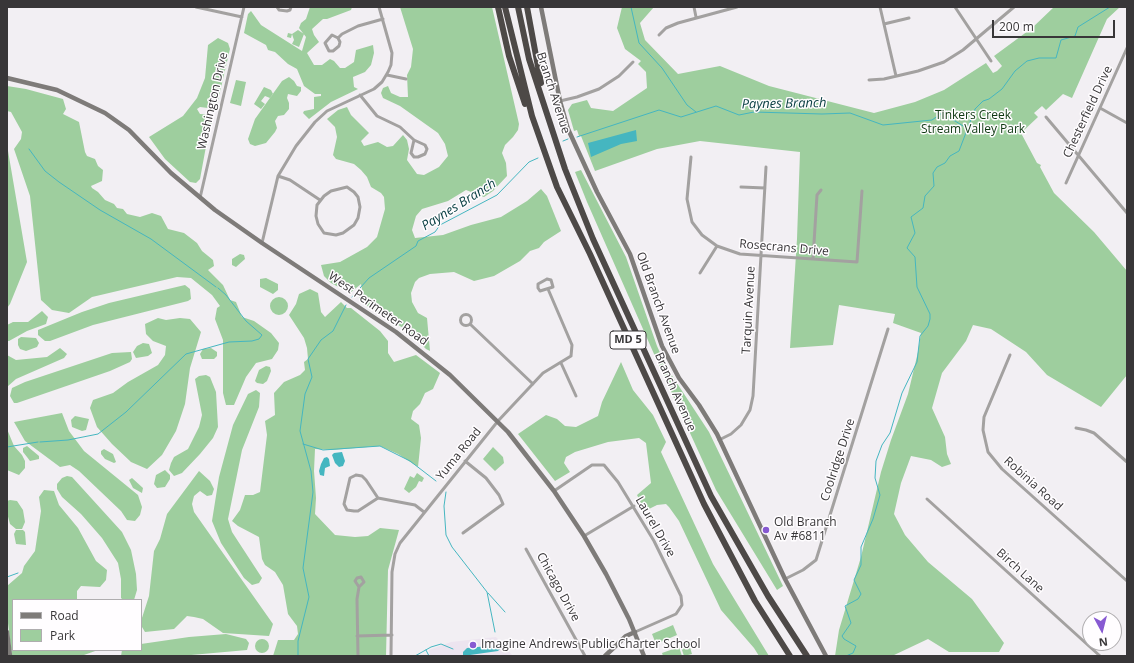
<!DOCTYPE html>
<style>
body{margin:0}
#map{position:relative;width:1134px;height:663px;overflow:hidden;background:#f2eff3;font-family:"Open Sans",sans-serif}
canvas{display:block}
.frame{position:absolute;inset:0;border:8px solid #383638;pointer-events:none}
.legend{position:absolute;left:12px;top:599px;width:130px;height:52px;box-sizing:border-box;background:#fffdff;border:1px solid #afadaf;margin:0;padding:5px 7px;list-style:none;font-size:12px;color:#383638}
.legend li{display:flex;align-items:center;gap:8px;height:20px}
.legend b{width:20px;border:1px solid #afadaf}
.north{position:absolute;left:1082px;top:611px;width:40px;height:40px;box-sizing:border-box;background:#fffdff;border:1px solid #afadaf;border-radius:50%;rotate:173deg;font-size:11px;font-weight:700;line-height:16px;text-align:center;color:#383638}
.north::after{content:'';display:block;margin:auto;width:14px;height:18px;background:#8759d2;clip-path:polygon(50% 0,100% 100%,50% 72%,0 100%)}
.scale{position:absolute;left:992px;top:20px;width:123px;height:18px;box-sizing:border-box;border:2px solid #383638;border-top:0;padding-left:5px;font-size:12px;line-height:14px;white-space:nowrap;color:#383638;-webkit-text-stroke:3px #fffdff;paint-order:stroke}
</style>
<div id="map">
<canvas width="1134" height="663"></canvas>
<div class="frame"></div>
<ul class="legend">
<li><b style="height:5px;background:#7e7b79"></b>Road</li>
<li><b style="height:11px;background:#9ece9e"></b>Park</li>
</ul>
<div class="north">N</div>
<div class="scale">200 m</div>
</div>
<script>
const ctx = document.querySelector('canvas').getContext('2d');
ctx.lineJoin = 'round';
function paint(path, color) {
  ctx.fillStyle = color;
  ctx.fill(path, 'evenodd');
}
function toPath(rows) {
  const path = new Path2D();
  for (const r of rows) {
    if (r.length === 3) {
      path.moveTo(r[0] + r[2], r[1]);
      path.arc(r[0], r[1], r[2], 0, 2 * Math.PI);
      continue;
    }
    path.moveTo(r[0], r[1]);
    for (let i = 2; i < r.length; i += 2) path.lineTo(r[i], r[i + 1]);
  }
  return path;
}
function stroke(path, color, width, dash) {
  ctx.strokeStyle = color;
  ctx.lineWidth = width;
  ctx.lineCap = dash ? 'butt' : 'round';
  ctx.setLineDash(dash || []);
  ctx.stroke(path);
}
function label(font, color, halo, rows, align = 'center') {
  ctx.font = font + ' "Open Sans",sans-serif';
  ctx.lineWidth = 3;
  ctx.setLineDash([]);
  ctx.textBaseline = 'middle';
  ctx.strokeStyle = halo;
  ctx.fillStyle = color;
  for (const [text, x, y, turn = 0] of rows) {
    ctx.save();
    ctx.translate(x, y);
    ctx.rotate((+turn || 0) * Math.PI / 180);
    ctx.textAlign = isNaN(turn) ? turn : align;
    if (halo) ctx.strokeText(text, 0, 0);
    ctx.fillText(text, 0, 0);
    ctx.restore();
  }
}
const built = toPath([
 [496,637,513,656,430,656,429,650,451,642]
]);
const green = toPath([
 [310,7,352,7,351,10,327,19,323,19,312,29,314,35,319,42,307,53,314,65,322,65,330,59,334,61,340,68,345,68,354,62,356,50,373,45,374,53,371,65,365,72,353,77,354,87,358,89,331,102,309,119,303,113,304,111,314,109,314,97,321,96,321,94,315,94,304,86,297,69,288,64,275,52,268,50,266,45,244,33,248,14,251,11,261,25,302,51,306,37,299,28,301,23,306,19],
 [400,7,492,7,519,124,518,130,513,137,505,145,502,153,506,163,507,176,493,191,484,197,466,190,448,201,422,209,416,216,412,230,415,238,443,235,471,225,501,217,527,201,541,189,547,196,561,231,544,242,539,248,530,251,520,261,494,276,474,281,454,272,430,274,419,278,415,282,411,293,412,302,418,313,427,318,430,351,426,349,408,331,364,304,359,298,362,289,361,284,350,293,331,283,324,276,321,265,340,262,367,247,377,237,385,209,384,197,381,193,371,187,367,177,361,170,354,164,336,159,333,155,337,137,335,127,327,119,338,110,347,107,351,115,369,133,361,141,364,146,378,142,387,147,393,146,403,135,407,140,409,149,407,160,417,174,424,175,439,167,448,156,445,144,438,133,400,106,383,98,381,93,383,88,388,86,391,93,400,97,408,97,407,75,411,67,413,49],
 [622,7,654,7,640,23,645,40,678,74,720,66,769,86,874,113,915,102,944,90,986,63,993,73,997,71,1002,66,994,56,1032,28,1054,7,1120,7,1107,19,1072,98,1063,94,1046,110,1042,106,1034,113,1038,117,1021,133,1037,163,1041,165,1040,167,1054,193,1094,232,1127,271,1127,375,1101,407,1047,375,1026,352,991,329,973,325,966,341,942,373,932,408,945,437,947,454,951,464,942,467,931,460,911,456,901,483,894,514,905,535,928,562,972,599,1004,643,999,652,949,652,928,639,892,656,835,656,839,630,861,557,881,472,891,440,908,394,918,352,921,333,893,323,895,314,839,305,833,345,790,348,797,239,800,152,700,141,657,149,595,171,581,136,579,136,577,130,574,131,568,110,572,104,587,100,591,108,613,111,647,88,646,72,638,64,641,61,625,49,617,28],
 [298,30,304,34,299,47,292,44,294,40,292,34,291,38,287,37,288,33,292,34],
 [218,38,228,43,230,49,216,109,200,107,197,109,200,114,212,115,213,120,207,141,200,179,196,183,190,182,165,159,149,137,183,116,197,98,205,78,208,45],
 [289,77,294,81,297,86,301,87,301,91,297,96,288,94,287,98,289,103,289,109,284,115,278,116,275,121,277,128,275,132,266,143,255,146,250,144,248,139,255,119,282,81],
 [236,80,246,82,241,106,230,103],
 [7,86,26,89,63,99,66,109,63,114,79,122,85,152,87,156,95,159,98,166,103,170,102,181,91,186,92,188,98,192,105,200,114,204,117,208,123,209,127,214,140,217,152,213,161,216,168,229,184,233,197,243,202,251,213,260,214,266,208,270,223,285,230,300,236,302,242,317,254,321,271,333,279,343,278,350,272,359,256,363,246,377,234,405,226,405,223,393,223,340,215,319,217,308,220,306,212,295,191,278,177,277,92,297,69,313,52,310,41,300,30,196,14,149,21,139,22,132,11,112,7,111],
 [264,87,271,90,273,94,270,98,265,96,261,101,265,104,261,109,254,104],
 [7,145,27,262,10,304,7,308,8,257],
 [581,170,626,257,657,346,667,368,709,432,783,586,777,590,716,490,654,354,587,202,575,172],
 [240,254,244,255,245,259,236,267,232,265,232,259],
 [266,278,278,284,278,290,273,294,260,287,260,279],
 [185,285,190,289,191,299,188,301,93,325,50,341,45,341,38,335,38,330,82,312,109,303],
 [310,289,318,293,321,312,325,317,341,302,347,308,351,308,380,331,388,341,388,353,394,362,416,355,440,373,433,389,425,393,420,404,413,411,411,419,419,425,421,438,418,467,398,454,380,446,332,450,315,449,314,471,316,498,315,514,335,535,355,537,368,536,380,528,399,530,388,570,386,656,273,656,278,640,294,640,298,634,297,626,288,614,283,585,275,572,265,565,262,559,259,537,238,526,232,521,240,510,245,495,253,495,260,492,267,435,265,421,275,415,274,393,284,382,300,375,305,370,304,362,308,359,307,348,304,338,289,315,296,304,299,294],
 [279,306,9],
 [42,311,48,317,46,324,27,331,9,341,7,341,7,325,13,322,28,322],
 [158,318,166,320,180,318,190,319,201,332,190,368,185,404,176,431,162,455,147,469,131,462,112,444,97,427,90,408,93,400,113,393,128,382,158,365,165,355,166,346,153,341,146,334,145,324],
 [21,337,36,338,39,343,37,347,26,351,20,349,18,345,18,339],
 [143,343,149,344,152,353,148,356,136,358,133,352,137,346],
 [60,348,67,354,64,358,16,379,7,387,7,355,16,360,47,357],
 [211,348,217,352,217,356,214,359,202,359,200,354,203,349],
 [131,352,132,359,130,362,110,371,17,403,14,403,10,396,12,388,25,382,112,353],
 [621,362,633,390,653,415,666,442,661,452,713,564,769,656,759,656,754,648,721,610,679,521,669,507,666,504,657,505,645,511,637,495,651,483,646,443,639,438,608,442,575,452,566,457,564,463,570,472,555,481,518,434,546,415,557,419,565,426,576,427,598,416,602,402],
 [266,366,270,367,271,371,267,381,263,384,257,383,255,381,259,370],
 [206,375,210,377,216,392,218,427,213,438,200,454,182,473,174,476,169,470,171,463,174,457,188,449,199,427,202,415,195,379,199,376],
 [256,390,260,393,259,407,242,450,228,519,232,532,262,578,259,583,252,585,244,578,221,543,212,521,219,477,233,425,248,394],
 [62,413,69,431,84,451,138,495,142,507,140,515,135,521,127,520,121,511,79,471,70,465,60,467,25,441,14,422],
 [75,416,89,419,86,430,82,431,72,427,71,420],
 [7,429,14,446,22,455,25,461,25,468,19,475,7,470],
 [27,446,39,456,39,459,30,461,27,457,23,452,23,448],
 [493,447,503,457,504,463,495,471,483,459],
 [104,449,113,454,116,462,114,463,105,459,101,454,101,451],
 [165,470,170,475,170,479,165,487,157,488,154,484,156,475],
 [199,471,210,481,214,489,212,495,207,496,200,491,194,496,192,504,194,512,273,624,269,636,223,633,203,619,194,617,187,616,174,629,145,632,142,627,141,621,149,596,154,551,160,539,167,514],
 [417,473,424,478,422,482,419,481,416,487,409,493,404,489,410,476,414,478],
 [67,476,72,477,122,532,131,550,136,574,137,590,134,600,123,600,121,598,121,579,118,563,102,538,81,514,62,497,57,489,57,484,62,478],
 [132,478,143,488,142,493,133,488,129,480],
 [44,490,54,491,59,505,78,528,96,561,107,570,106,580,100,587,81,586,77,591,77,599,74,600,13,600,13,650,98,650,84,655,12,656,7,615,7,586,22,573,24,566,35,551,41,511,39,497],
 [10,500,17,501,23,510,25,522,22,529,16,529,10,524,7,513,7,501],
 [16,530,23,530,25,532,26,545,16,544,14,534],
 [673,625,677,635,656,644,652,634],
 [226,634,246,639,249,643,247,650,180,656,121,656,122,650,141,650,141,644,189,637],
 [262,646,7],
 [688,641,692,654,684,656,680,644],
 [679,647,682,656,663,656,662,653]
]);
const water = toPath([
 [636,130,637,141,621,144,591,157,588,143],
 [342,452,345,461,343,466,339,467,335,463,332,455,334,453],
 [327,457,329,459,330,466,325,468,324,476,320,475,319,471,321,464,324,458],
 [499,645,500,649,498,651,463,656,463,652,467,648]
]);
const stream = toPath([
 [631,7,639,43,662,68,687,105,696,112],
 [577,137,659,110,681,117,716,106,739,115,754,112,822,114,850,113,883,125,932,120,942,113,968,129],
 [563,141,568,139],
 [29,149,45,171,59,182,100,210,151,239,216,287],
 [352,297,369,278,416,246,418,241,435,232,440,225,497,195,529,162,538,158],
 [40,442,68,440,98,434,126,412,186,354,229,342,252,341,259,339,262,335,246,321,226,295,218,288],
 [303,444,323,450,380,446,410,461,436,481],
 [7,447,38,442],
 [446,492,444,506,446,535,452,547,487,592,495,632],
 [7,577,18,573],
 [488,593,505,612],
 [426,650,429,656],
 [298,656,298,641,309,597,303,568,313,492,311,471,300,431,305,394,312,377,308,359,321,340,333,331,346,305],
 [415,656,431,647,441,644,453,649],
 [846,656,853,653,856,646,844,639,842,636,851,623,845,606,858,599,861,594,854,580,861,565,861,547,873,519,880,495,875,478,876,461,882,445,890,433,902,393,917,362,920,336,928,326,930,319,930,314,917,287,915,257,907,248,915,233,911,217,923,208,925,196,934,186,933,173,937,167,945,163,950,156,959,151,975,109,983,101,989,99,1002,89,1015,71,1027,61,1039,58,1056,58,1061,40,1075,36,1078,27,1110,7]
]);
const street = toPath([
 [196,7,242,17],
 [277,7,279,10,287,11,290,10,291,7],
 [694,7,696,17],
 [880,7,896,76],
 [955,7,991,61],
 [884,24,909,18],
 [659,35,666,28,678,23,737,7],
 [338,38,332,35,325,43,329,51,333,51,339,46,340,42,338,38,342,34,358,26,383,19],
 [387,75,406,79],
 [869,80,884,79,918,71,944,62,963,50,1014,7],
 [360,95,377,116,400,127,414,140,425,145,427,149,425,154,418,157,414,157,411,153,414,140],
 [560,101,577,97,599,89,619,76,633,62],
 [1100,108,1127,123],
 [1046,117,1127,213],
 [691,157,687,199,692,222,702,235,717,246,740,254,857,262,862,191],
 [278,176,290,180,320,200],
 [1066,183,1127,48],
 [347,187,354,192,358,197,360,207,358,218,354,225,343,233,336,235,324,233,318,224,316,216,317,205,324,196,331,191,347,187],
 [741,187,765,188],
 [200,198,244,7],
 [262,243,278,176,296,146,315,122,327,111,374,89,382,82,388,72,391,65,392,53,379,7],
 [813,259,817,195,821,190],
 [700,273,717,246],
 [547,279,551,280,553,287,540,291,538,288,538,284,547,279],
 [466,320,5.5],
 [470,324,533,384],
 [1010,355,984,417,983,430,988,452,1002,469,1127,581],
 [561,363,576,396],
 [1076,428,1086,430,1094,433,1127,462],
 [719,440,731,434,741,425,750,410,753,396,766,167],
 [356,475,362,476,366,480,378,498,358,511,354,511,347,510,344,504,350,478,356,475],
 [554,491,592,465,604,465,618,482,654,541,681,596,682,605,676,614,635,632],
 [378,498,415,505,424,512],
 [927,499,1100,656],
 [463,533,503,504,499,495,486,478,465,461],
 [584,536,634,506],
 [526,549,585,656],
 [785,579,803,570,816,560,888,329],
 [357,636,392,635],
 [358,656,357,599,359,587,364,582,361,577,357,578,355,581,359,587],
 [391,656,392,572,395,554,400,543,498,421,543,373,571,356,572,345,548,289]
]);
const secondary = toPath([
 [541,7,560,101,568,129,597,192,630,254,662,346,679,378,699,405,717,434,785,579,826,656],
 [7,78,57,90,105,113,129,130,171,173,215,210,262,243,396,332,450,375,508,432,554,491,584,536,606,574,629,619,644,656],
 [7,632,10,656],
 [605,656,626,636,635,632]
]);
const highway = toPath([
 [498,7,509,56,525,104],
 [505,7,532,116,557,187,590,254,704,504,755,601,790,656],
 [518,7,529,59,565,169,593,239,711,496,768,596,807,656],
 [527,7,541,83]
]);
const markers = [
 [766,530,4,"#8759d2"],
 [473,645,4,"#8759d2"]
];
const shields = [
 [628,340,36]
];
const shieldNames = [
 ["MD 5",628,340]
];
const streetNames = [
 ["Branch Avenue",553,93,72],
 ["Washington Drive",213,101,-77],
 ["Chesterfield Drive",1088,112,-65],
 ["Rosecrans Drive",784,248,5],
 ["Old Branch Avenue",658,303,70],
 ["West Perimeter Road",378,309,35],
 ["Tarquin Avenue",749,310,-87],
 ["Branch Avenue",675,392,66],
 ["Yuma Road",459,454,-51],
 ["Coolridge Drive",838,460,-72],
 ["Robinia Road",1033,484,42],
 ["Laurel Drive",655,527,60],
 ["Birch Lane",1020,571,42],
 ["Chicago Drive",558,587,61]
];
const parkNames = [
 ["Tinkers Creek",973,116],
 ["Stream Valley Park",973,130]
];
const poiNames = [
 ["Old Branch",774,523],
 ["Av #6811",774,537],
 ["Imagine Andrews Public Charter School",481,645]
];
const waterNames = [
 ["Paynes Branch",784,104,-1],
 ["Paynes Branch",459,205,-32]
];
paint(built, '#ece4ef');
paint(green, '#9ece9e');
paint(water, '#45b6c0');
stroke(stream, '#45b6c0', 1);
stroke(street, '#a3a1a0', 3);
stroke(secondary, '#7e7b79', 4.5);
stroke(highway, '#4d4947', 6);
for (const [x, y, r, color] of markers) {
  const dot = new Path2D();
  dot.arc(x, y, r, 0, 2 * Math.PI);
  ctx.fillStyle = color;
  ctx.fill(dot);
  stroke(dot, '#fffdff', 1.5);
}
for (const [x, y, w] of shields) {
  const box = new Path2D();
  box.roundRect(x - w / 2, y - 9, w, 18, 3);
  ctx.fillStyle = '#fffdff';
  ctx.fill(box);
  stroke(box, '#383638', 1);
}
label('bold 11px', '#383638', null, shieldNames);
label('12px', '#383638', '#fffdff', streetNames);
label('12px', '#0e3811', '#fffdff', parkNames);
label('12px', '#383638', '#fffdff', poiNames, 'left');
label('italic 13px', '#0c4145', '#fffdff', waterNames);
</script>
